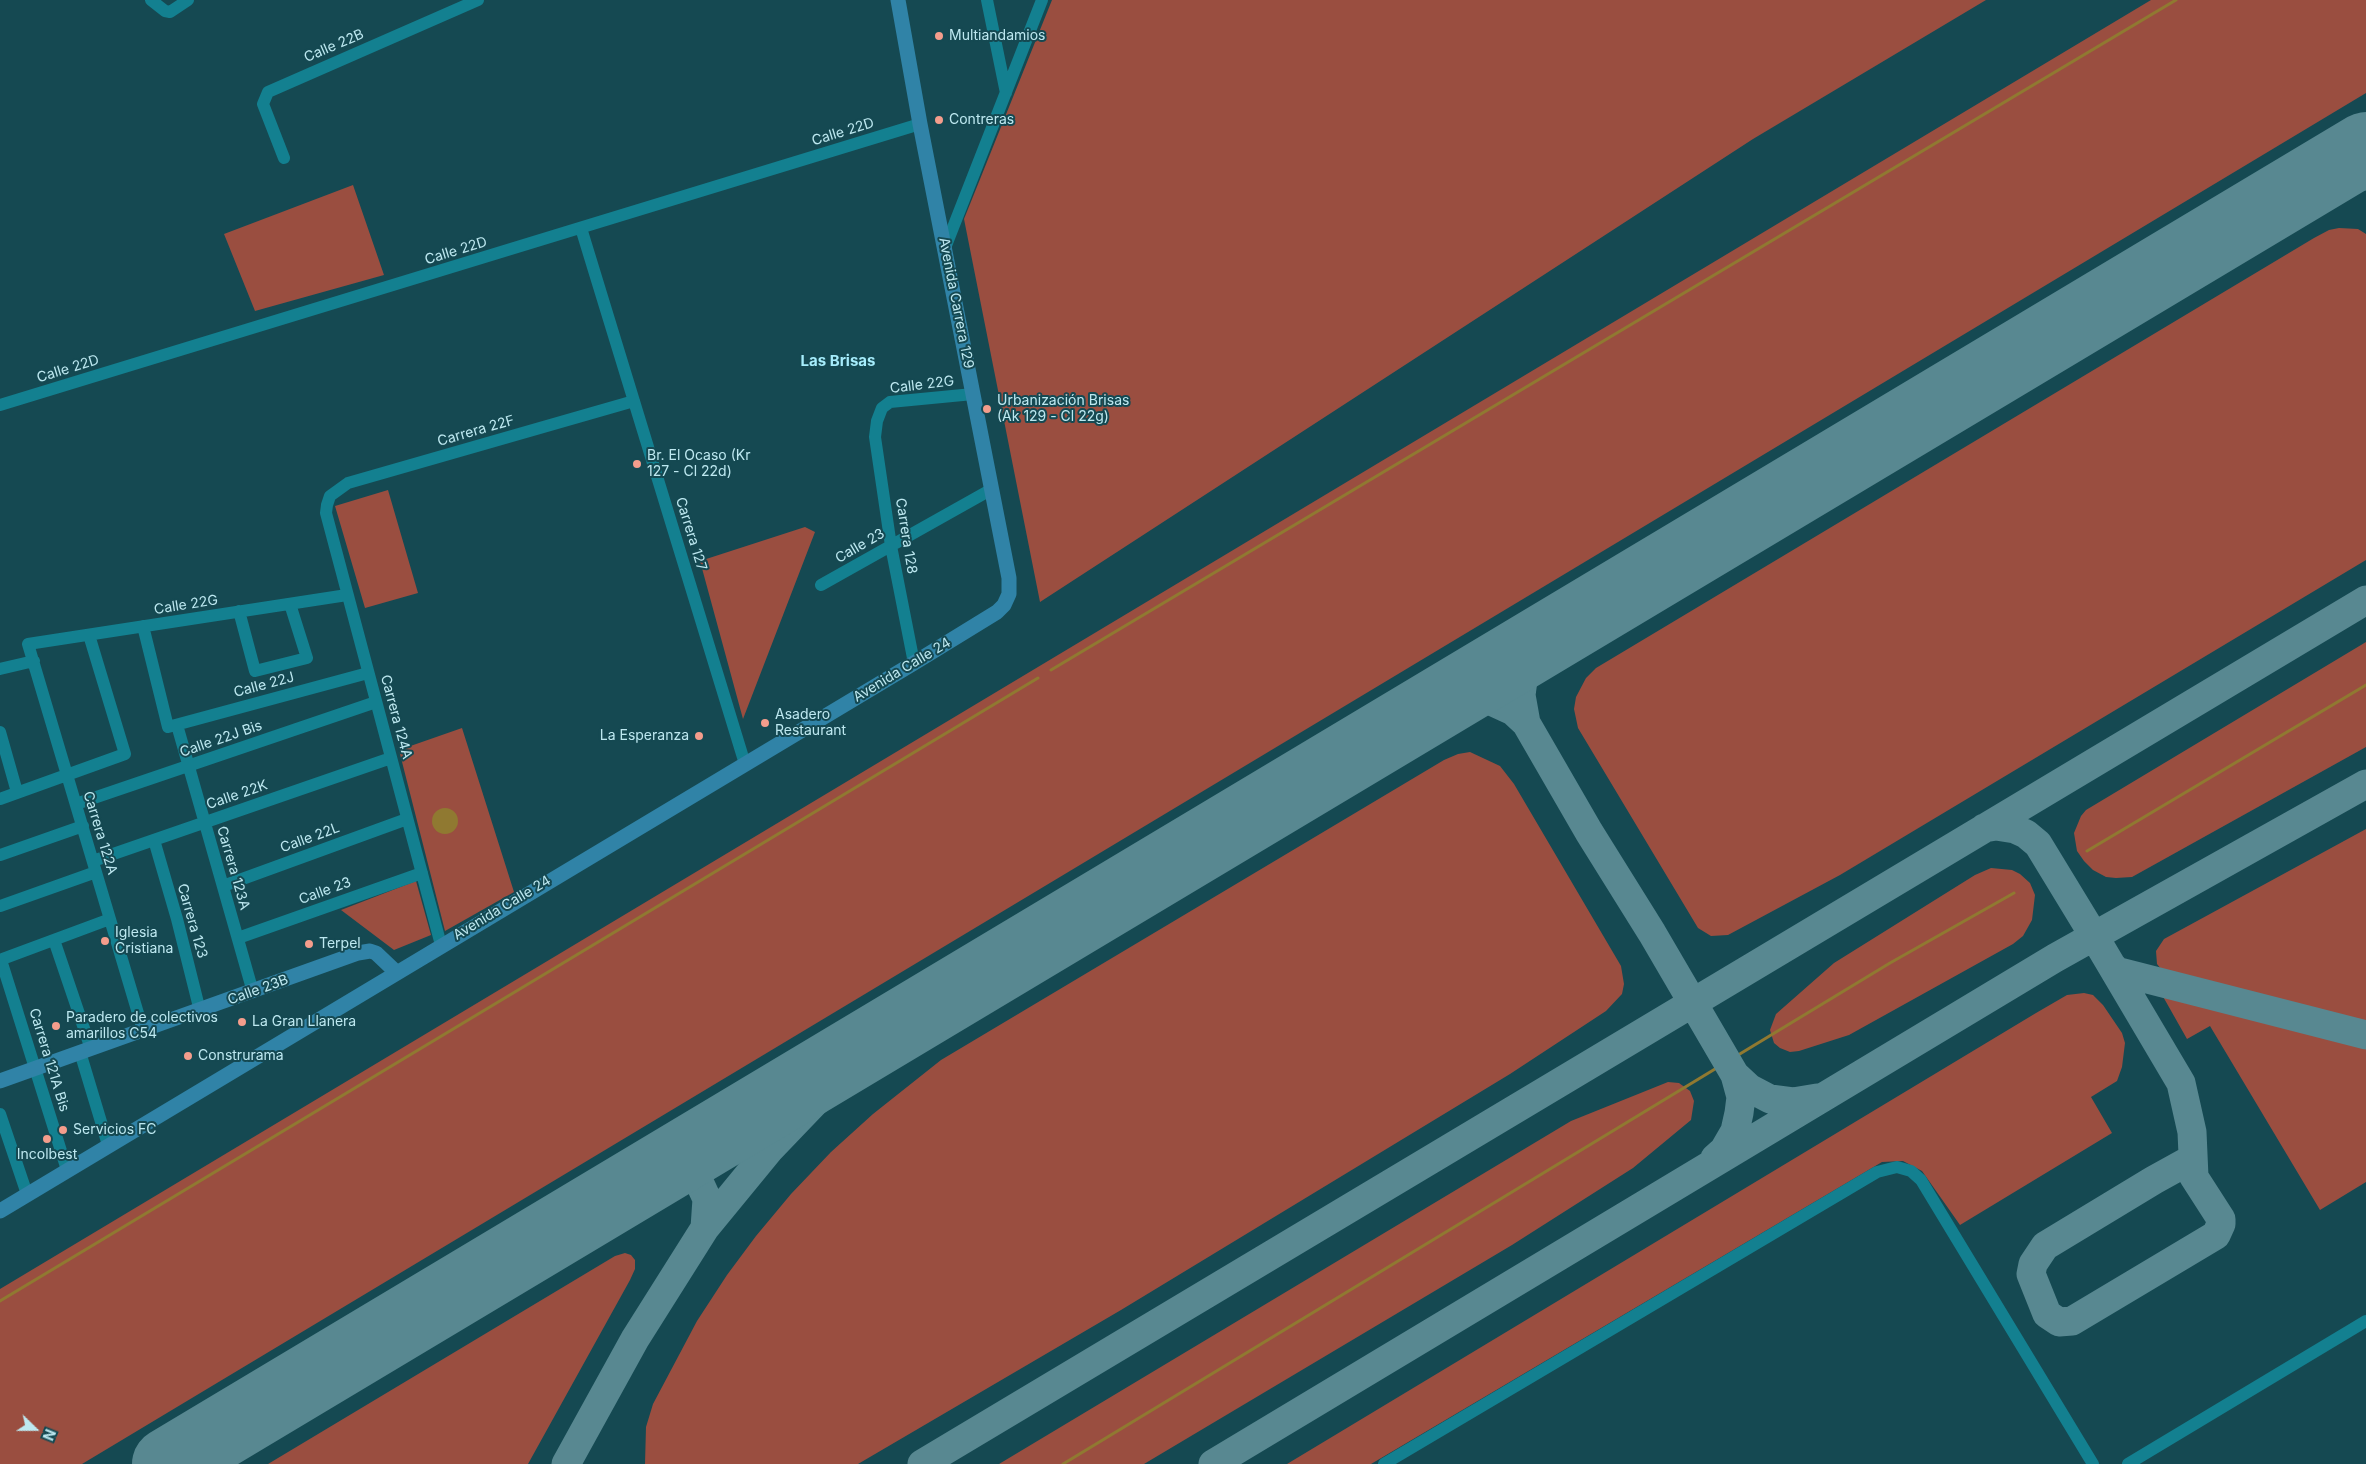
<!DOCTYPE html>
<meta charset="utf-8">
<style>
body{margin:0}
#map{position:relative;width:2366px;height:1464px;overflow:hidden;background:#154952;font-family:Inter,sans-serif}
canvas{display:block}
.north{position:absolute;left:10px;top:1404px;width:50px;height:50px;-webkit-text-stroke:4px #154952;paint-order:stroke;rotate:112deg;font-size:14px;font-weight:700;line-height:20px;text-align:center;color:#bde8f0}
.north::after{content:'';display:block;margin:auto;width:18px;height:22px;background:#bde8f0;clip-path:polygon(50% 0,100% 100%,50% 72%,0 100%)}
</style>
<div id="map">
<canvas width="2366" height="1464"></canvas>
<div class="north">N</div>
</div>
<script>
const ctx = document.querySelector('canvas').getContext('2d');
ctx.lineJoin = 'round';
function paint(path, color) {
  ctx.fillStyle = color;
  ctx.fill(path, 'evenodd');
}
function toPath(rows) {
  const path = new Path2D();
  for (const r of rows) {
    if (r.length === 3) {
      path.moveTo(r[0] + r[2], r[1]);
      path.arc(r[0], r[1], r[2], 0, 2 * Math.PI);
      continue;
    }
    path.moveTo(r[0], r[1]);
    for (let i = 2; i < r.length; i += 2) path.lineTo(r[i], r[i + 1]);
  }
  return path;
}
function stroke(path, color, width, dash) {
  ctx.strokeStyle = color;
  ctx.lineWidth = width;
  ctx.lineCap = dash ? 'butt' : 'round';
  ctx.setLineDash(dash || []);
  ctx.stroke(path);
}
function label(font, color, halo, rows, align = 'center') {
  ctx.font = font + ' Inter,sans-serif';
  ctx.lineWidth = 4;
  ctx.setLineDash([]);
  ctx.textBaseline = 'middle';
  ctx.strokeStyle = halo;
  ctx.fillStyle = color;
  for (const [text, x, y, turn = 0] of rows) {
    ctx.save();
    ctx.translate(x, y);
    ctx.rotate((+turn || 0) * Math.PI / 180);
    ctx.textAlign = isNaN(turn) ? turn : align;
    if (halo) ctx.strokeText(text, 0, 0);
    ctx.fillText(text, 0, 0);
    ctx.restore();
  }
}
const green = toPath([
 [1052,0,1986,0,1753,139,1040,602,964,219],
 [2151,0,2366,0,2366,93,82,1464,0,1464,0,1289],
 [353,185,384,275,255,311,224,234],
 [2339,228,2358,229,2366,234,2366,560,1840,875,1728,935,1711,936,1698,928,1578,728,1574,709,1576,697,1586,678,1596,668,2314,238,2329,230],
 [388,490,418,593,365,608,335,506],
 [805,527,815,532,743,719,700,561],
 [2366,642,2366,747,2132,877,2116,878,2106,877,2093,870,2084,861,2077,851,2074,833,2081,816,2086,810],
 [462,728,514,892,445,931,399,750],
 [1470,752,1500,766,1514,784,1621,966,1624,984,1622,994,1606,1011,1510,1074,1121,1310,858,1464,645,1464,646,1427,653,1404,697,1321,727,1275,756,1236,791,1194,831,1152,873,1114,941,1060,1444,760,1458,754],
 [2366,829,2366,1021,2166,971,2161,969,2157,964,2156,951,2164,939],
 [1991,868,2012,870,2020,874,2030,883,2035,895,2032,920,2023,936,2013,944,1849,1035,1799,1051,1790,1052,1780,1048,1774,1043,1770,1030,1776,1014,1834,963,1975,875],
 [416,881,431,935,394,950,341,910],
 [2084,993,2093,995,2103,1005,2122,1033,2125,1043,2122,1067,2117,1081,2091,1097,2112,1133,1960,1225,1922,1171,1903,1161,1882,1162,1371,1464,1287,1464,2036,1013,2067,995],
 [2161,993,2366,1043,2366,1182,2320,1210,2210,1026,2187,1039],
 [1668,1082,1679,1083,1690,1091,1694,1101,1691,1120,1633,1168,1512,1245,1144,1464,999,1464,1571,1121],
 [625,1253,631,1255,635,1260,635,1269,630,1280,528,1464,268,1464,615,1256]
]);
const water = toPath([
 [445,821,13]
]);
const stream = toPath([
 [1051,670,2176,0],
 [2087,851,2366,685],
 [0,1301,1038,678],
 [1063,1464,1890,963,2014,893]
]);
const taxiway = toPath([
 [2314,179,2337,174,2366,176],
 [1439,703,1462,699,1489,700,1513,711,1526,723,1589,832,1652,933,1735,1075],
 [1526,723,1521,695,1523,680,1535,652,1550,637],
 [1984,828,1996,826,2015,829,2026,834,2038,844,2094,936,2181,1083,2192,1132,2194,1177,2221,1219,2221,1224,2216,1235,2072,1321,2059,1322,2047,1314,2031,1274,2033,1264,2045,1246,2154,1180,2192,1159],
 [2113,967,2116,971,2366,1035],
 [1715,1158,1724,1150,1735,1131,1739,1113,1741,1097,1735,1075,1749,1088,1770,1099,1793,1102,1817,1098],
 [639,1182,680,1174,696,1180,701,1186,707,1199,705,1228],
 [566,1464,635,1339,705,1228,769,1150,815,1102,911,1019],
 [922,1464,2366,600],
 [1213,1464,2055,958,2366,784]
]);
const runway = toPath([
 [168,1464,2366,148]
]);
const street = toPath([
 [151,0,165,11,170,12,188,0],
 [987,0,1006,93],
 [284,158,263,104,268,92,478,0],
 [581,228,745,764],
 [945,248,1042,0],
 [0,405,920,124],
 [821,585,992,489],
 [239,611,255,671,307,658,290,604],
 [143,626,168,727,368,673],
 [914,663,891,546,875,437,877,421,882,408,890,402,973,394],
 [0,669,34,661],
 [177,725,253,992],
 [0,732,17,792],
 [0,799,125,754,89,635],
 [76,804,376,702],
 [154,840,177,919,200,1011],
 [0,855,83,826],
 [93,861,391,758],
 [223,886,407,819],
 [0,906,96,872],
 [238,938,422,873],
 [54,940,91,1049],
 [441,945,326,513,327,505,330,496,348,483,634,401],
 [0,960,110,919],
 [1,960,67,1170],
 [143,1030,28,644,347,595],
 [80,1052,108,1145],
 [0,1114,27,1194],
 [1384,1464,1877,1172,1897,1167,1911,1171,1921,1180,2093,1464],
 [2128,1464,2366,1321]
]);
const secondary = toPath([
 [0,1081,358,953,370,951,376,953,396,972],
 [0,1211,914,663,997,612,1004,605,1009,594,1009,578,920,124,898,0]
]);
const markers = [
 [939,36,5,"#f49d8c"],
 [939,120,5,"#f49d8c"],
 [987,409,5,"#f49d8c"],
 [637,464,5,"#f49d8c"],
 [765,723,5,"#f49d8c"],
 [699,736,5,"#f49d8c"],
 [105,941,5,"#f49d8c"],
 [309,944,5,"#f49d8c"],
 [242,1022,5,"#f49d8c"],
 [56,1026,5,"#f49d8c"],
 [188,1056,5,"#f49d8c"],
 [63,1130,5,"#f49d8c"],
 [47,1139,5,"#f49d8c"]
];
const poiNames = [
 ["Multiandamios",949,36],
 ["Contreras",949,120],
 ["Urbanización Brisas",997,401],
 ["(Ak 129 - Cl 22g)",997,417],
 ["Br. El Ocaso (Kr",647,456],
 ["127 - Cl 22d)",647,472],
 ["Asadero",775,715],
 ["Restaurant",775,731],
 ["La Esperanza",689,736,"right"],
 ["Iglesia",115,933],
 ["Cristiana",115,949],
 ["Terpel",319,944],
 ["Paradero de colectivos",66,1018],
 ["amarillos C54",66,1034],
 ["La Gran Llanera",252,1022],
 ["Construrama",198,1056],
 ["Servicios FC",73,1130],
 ["Incolbest",47,1155,"center"]
];
const streetNames = [
 ["Calle 22B",334,46,-23],
 ["Calle 22D",843,132,-17],
 ["Calle 22D",456,251,-17],
 ["Avenida Carrera 129",956,303,79],
 ["Calle 22D",68,369,-17],
 ["Calle 22G",922,385,-7],
 ["Carrera 22F",476,431,-16],
 ["Carrera 127",691,534,73],
 ["Carrera 128",906,536,81],
 ["Calle 23",860,546,-30],
 ["Calle 22G",186,605,-9],
 ["Avenida Calle 24",902,670,-31],
 ["Calle 22J",264,685,-15],
 ["Carrera 124A",396,717,75],
 ["Calle 22J Bis",221,739,-19],
 ["Calle 22K",237,795,-19],
 ["Carrera 122A",100,833,73],
 ["Calle 22L",310,838,-20],
 ["Carrera 123A",233,868,74],
 ["Calle 23",325,891,-20],
 ["Avenida Calle 24",502,908,-31],
 ["Carrera 123",192,921,74],
 ["Calle 23B",258,990,-20],
 ["Carrera 121A Bis",49,1060,73]
];
const neighbourhoodNames = [
 ["Las Brisas",838,361]
];
paint(green, '#9a4e40');
paint(water, '#907931');
stroke(stream, '#907931', 3);
stroke(taxiway, '#588891', 29);
stroke(runway, '#588891', 72);
stroke(street, '#138090', 12);
stroke(secondary, '#3083a7', 15);
for (const [x, y, r, color] of markers) {
  const dot = new Path2D();
  dot.arc(x, y, r, 0, 2 * Math.PI);
  ctx.fillStyle = color;
  ctx.fill(dot);
  stroke(dot, '#154952', 2);
}
label('14px', '#bde8f0', '#154952', poiNames, 'left');
label('14px', '#bde8f0', '#154952', streetNames);
label('bold 15px', '#a6edfc', '#154952', neighbourhoodNames);
</script>
